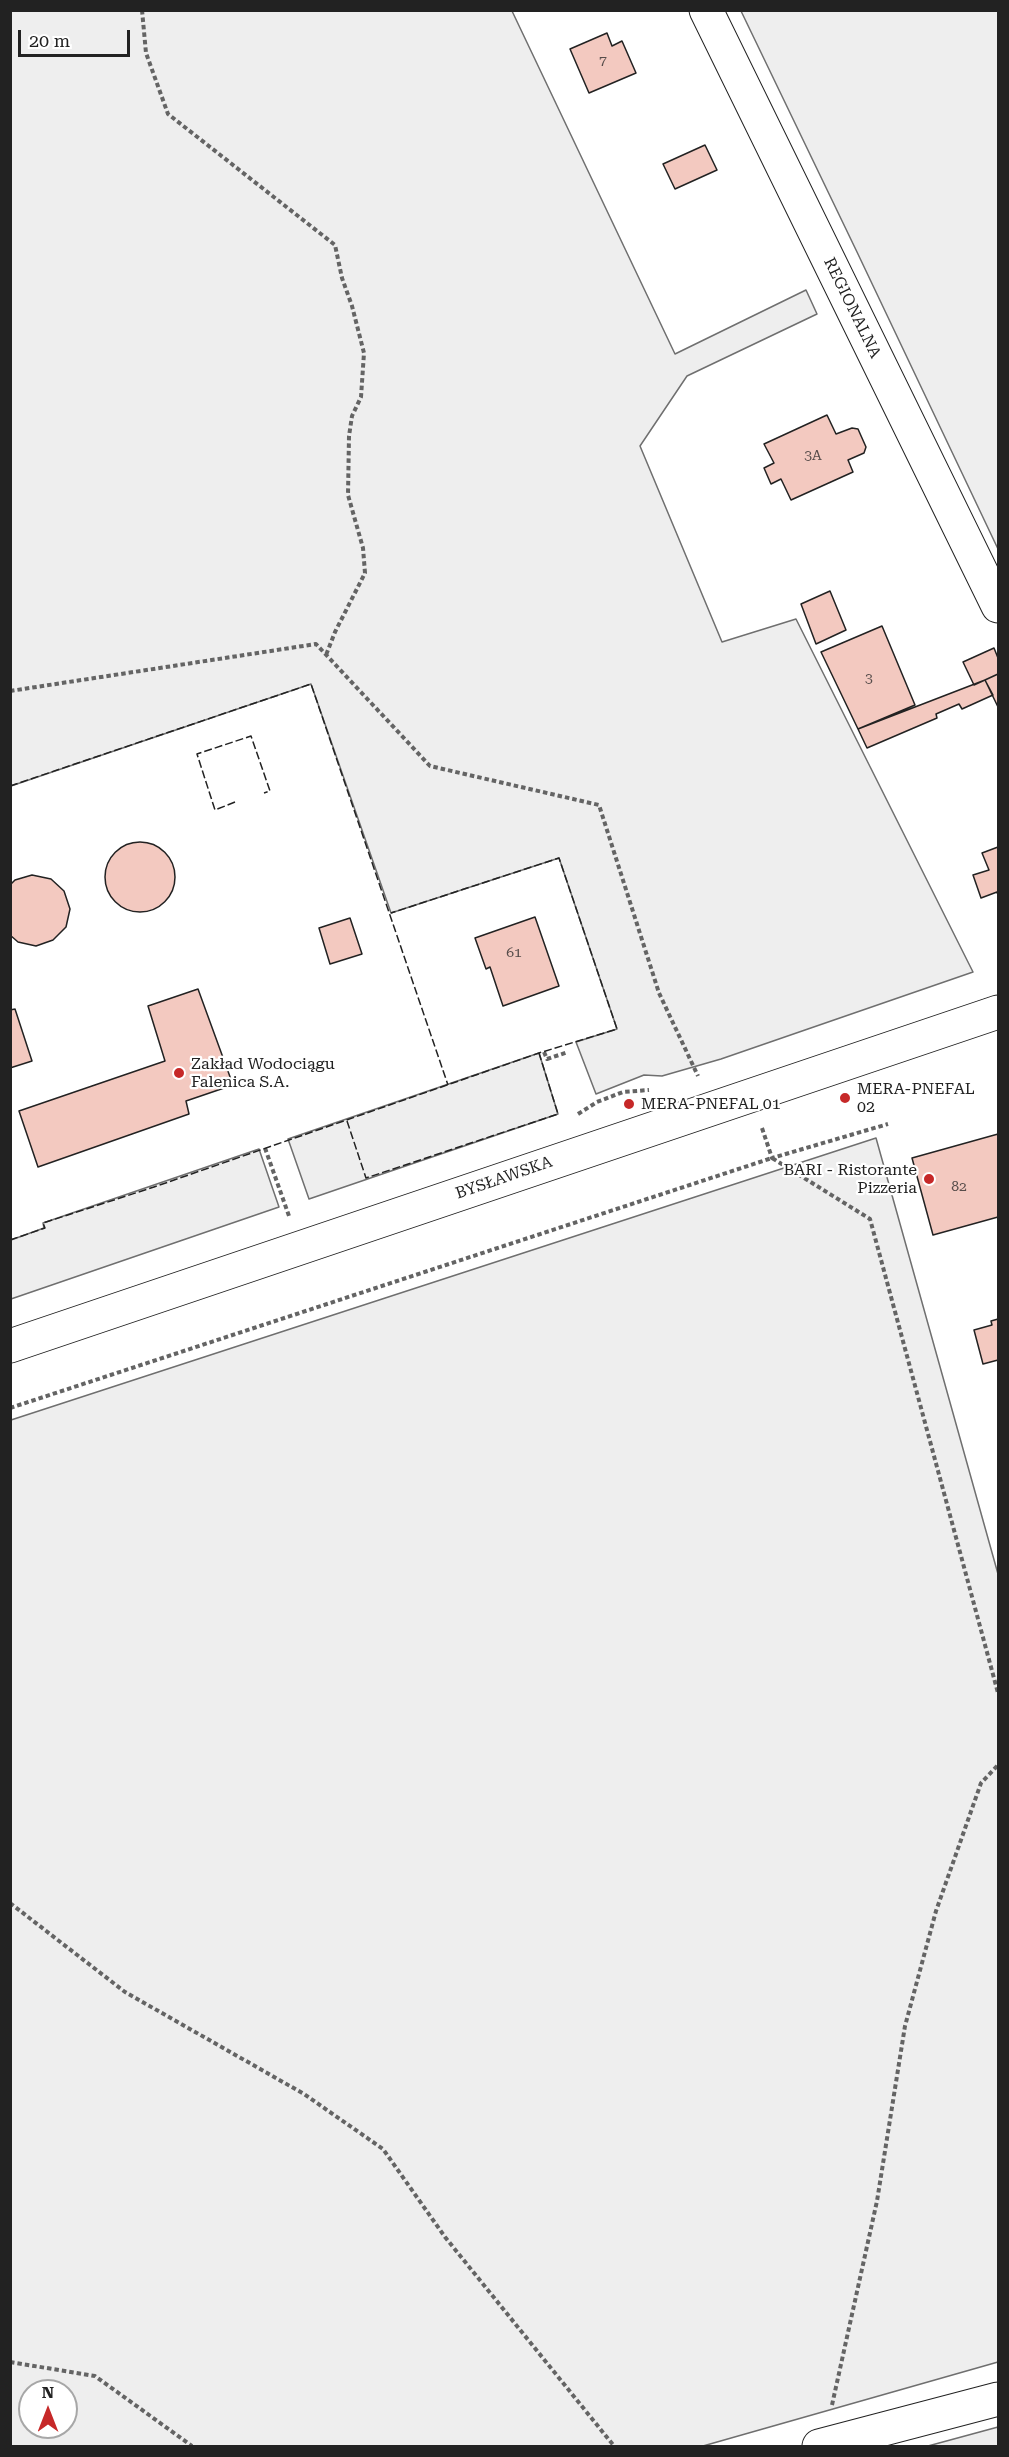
<!DOCTYPE html>
<meta charset="utf-8">
<style>
body{margin:0}
#map{position:relative;width:1009px;height:2457px;overflow:hidden;background:#fff;font-family:"Roboto Serif",serif}
canvas{display:block}
.frame{position:absolute;inset:0;border:12px solid #222;pointer-events:none}
.north{position:absolute;left:18px;top:2379px;width:60px;height:60px;box-sizing:border-box;background:#fff;border:2px solid #a7a7a7;border-radius:50%;rotate:0deg;font-size:16px;font-weight:700;line-height:24px;text-align:center;color:#222}
.north::after{content:'';display:block;margin:auto;width:21px;height:27px;background:#c62828;clip-path:polygon(50% 0,100% 100%,50% 72%,0 100%)}
.scale{position:absolute;left:18px;top:30px;width:112px;height:27px;box-sizing:border-box;border:3px solid #222;border-top:0;padding-left:8px;font-size:18px;line-height:21px;white-space:nowrap;color:#222;-webkit-text-stroke:4px #fff;paint-order:stroke}
</style>
<div id="map">
<canvas width="1009" height="2457"></canvas>
<div class="frame"></div>
<div class="north">N</div>
<div class="scale">20 m</div>
</div>
<script>
const ctx = document.querySelector('canvas').getContext('2d');
ctx.lineJoin = 'round';
function paint(path, color) {
  ctx.fillStyle = color;
  ctx.fill(path, 'evenodd');
}
function toPath(rows) {
  const path = new Path2D();
  for (const r of rows) {
    if (r.length === 3) {
      path.moveTo(r[0] + r[2], r[1]);
      path.arc(r[0], r[1], r[2], 0, 2 * Math.PI);
      continue;
    }
    path.moveTo(r[0], r[1]);
    for (let i = 2; i < r.length; i += 2) path.lineTo(r[i], r[i + 1]);
  }
  return path;
}
function stroke(path, color, width, dash) {
  ctx.strokeStyle = color;
  ctx.lineWidth = width;
  ctx.lineCap = dash ? 'butt' : 'round';
  ctx.setLineDash(dash || []);
  ctx.stroke(path);
}
function label(font, color, halo, rows, align = 'center') {
  ctx.font = font + ' "Roboto Serif",serif';
  ctx.lineWidth = 4.5;
  ctx.setLineDash([]);
  ctx.textBaseline = 'middle';
  ctx.strokeStyle = halo;
  ctx.fillStyle = color;
  for (const [text, x, y, turn = 0] of rows) {
    ctx.save();
    ctx.translate(x, y);
    ctx.rotate((+turn || 0) * Math.PI / 180);
    ctx.textAlign = isNaN(turn) ? turn : align;
    if (halo) ctx.strokeText(text, 0, 0);
    ctx.fillText(text, 0, 0);
    ctx.restore();
  }
}
const green = toPath([
 [10,11,512,11,675,354,806,290,817,314,687,376,640,446,722,642,796,619,973,972,721,1059,662,1076,644,1075,596,1094,576,1042,617,1029,559,858,391,913,311,684,11,786,10,11],
 [741,11,998,11,998,549,857,252,741,11],
 [539,1053,558,1114,309,1199,288,1139,539,1053],
 [876,1138,998,1574,998,2362,703,2446,11,2446,11,1420,876,1138],
 [30,2391,66,2391,66,2427,30,2427,30,2391],
 [259,1149,279,1207,11,1299,11,1240,44,1228,43,1223,259,1149],
 [998,2427,998,2446,928,2446,998,2427]
]);
const building = toPath([
 [607,33,612,46,622,41,636,73,589,93,570,49,607,33],
 [705,145,717,170,675,189,663,164,705,145],
 [827,415,836,434,852,428,858,429,866,447,864,453,848,460,853,472,791,500,781,479,771,484,764,468,774,463,764,444,827,415],
 [830,591,846,630,816,644,801,604,830,591],
 [882,626,915,705,858,729,821,652,882,626],
 [994,648,998,658,998,674,974,685,963,662,994,648],
 [998,674,998,707,985,680,998,674],
 [985,680,993,695,962,709,959,704,936,714,937,718,867,748,858,729,985,680],
 [140,877,35],
 [998,847,998,895,997,892,981,898,973,875,989,870,982,853,998,847],
 [32,875,51,879,64,891,70,909,66,927,53,940,36,946,18,942,10,935,10,885,15,880,32,875],
 [535,917,559,986,503,1006,490,967,486,969,475,938,535,917],
 [350,918,362,954,330,964,319,928,350,918],
 [198,989,233,1085,186,1101,189,1114,38,1167,19,1111,165,1061,148,1006,198,989],
 [15,1009,32,1061,10,1068,10,1010,15,1009],
 [998,1134,998,1217,933,1235,912,1158,998,1134],
 [998,1319,998,1360,983,1364,974,1330,992,1325,991,1321,998,1319]
]);
const path = toPath([
 [142,10,146,53,168,114,335,245,342,278,352,306,364,353,361,397,352,416,349,436,348,495,363,548,365,573,335,632,326,655],
 [10,691,316,644,430,766,599,805,659,993,698,1076],
 [544,1052,547,1059,568,1052],
 [578,1114,597,1102,623,1092,649,1090],
 [762,1128,772,1158,888,1124],
 [265,1148,289,1216],
 [10,1408,772,1158,870,1219,998,1693],
 [10,1903,125,1992,304,2094,383,2149,445,2237,614,2446],
 [10,2362,95,2376,192,2446],
 [832,2405,877,2201,905,2026,936,1911,981,1783,998,1765]
]);
const street = toPath([
 [706,10,998,606],
 [819,2446,998,2399]
]);
const secondary = toPath([
 [10,1346,998,1012]
]);
const fence = toPath([
 [10,786,311,684,448,1085],
 [235,802,215,810,197,754,251,736,270,791,264,793],
 [347,1121,366,1178,558,1114,539,1053],
 [10,1240,45,1228,43,1223,154,1187,539,1053,617,1029,559,858,391,913]
]);
const markers = [
 [179,1073,6,"#c62828"],
 [845,1098,6,"#c62828"],
 [629,1104,6,"#c62828"],
 [929,1179,6,"#c62828"]
];
const numberNames = [
 ["7",603,61],
 ["3A",813,456],
 ["3",869,679],
 ["61",514,953],
 ["82",959,1187]
];
const streetNames = [
 ["REGIONALNA",852,308,64],
 ["BYSŁAWSKA",504,1178,-19]
];
const poiNames = [
 ["Zakład Wodociągu",191,1064],
 ["Falenica S.A.",191,1082],
 ["MERA-PNEFAL",857,1089],
 ["02",857,1107],
 ["MERA-PNEFAL 01",641,1104],
 ["BARI - Ristorante",917,1170,"right"],
 ["Pizzeria",917,1188,"right"]
];
paint(green, '#eee');
stroke(green, '#6f6f6f', 1.5);
paint(building, '#f3c9c0');
stroke(building, '#222', 1.5);
stroke(street, '#222', 35);
stroke(secondary, '#222', 35);
stroke(path, '#646464', 4, [4.5, 3]);
stroke(street, '#fff', 33);
stroke(secondary, '#fff', 33);
stroke(fence, '#222', 1.5, [8, 3]);
for (const [x, y, r, color] of markers) {
  const dot = new Path2D();
  dot.arc(x, y, r, 0, 2 * Math.PI);
  ctx.fillStyle = color;
  ctx.fill(dot);
  stroke(dot, '#fff', 2);
}
label('14px', '#564c4a', null, numberNames);
label('16px', '#222', '#fff', streetNames);
label('16px', '#222', '#fff', poiNames, 'left');
</script>
